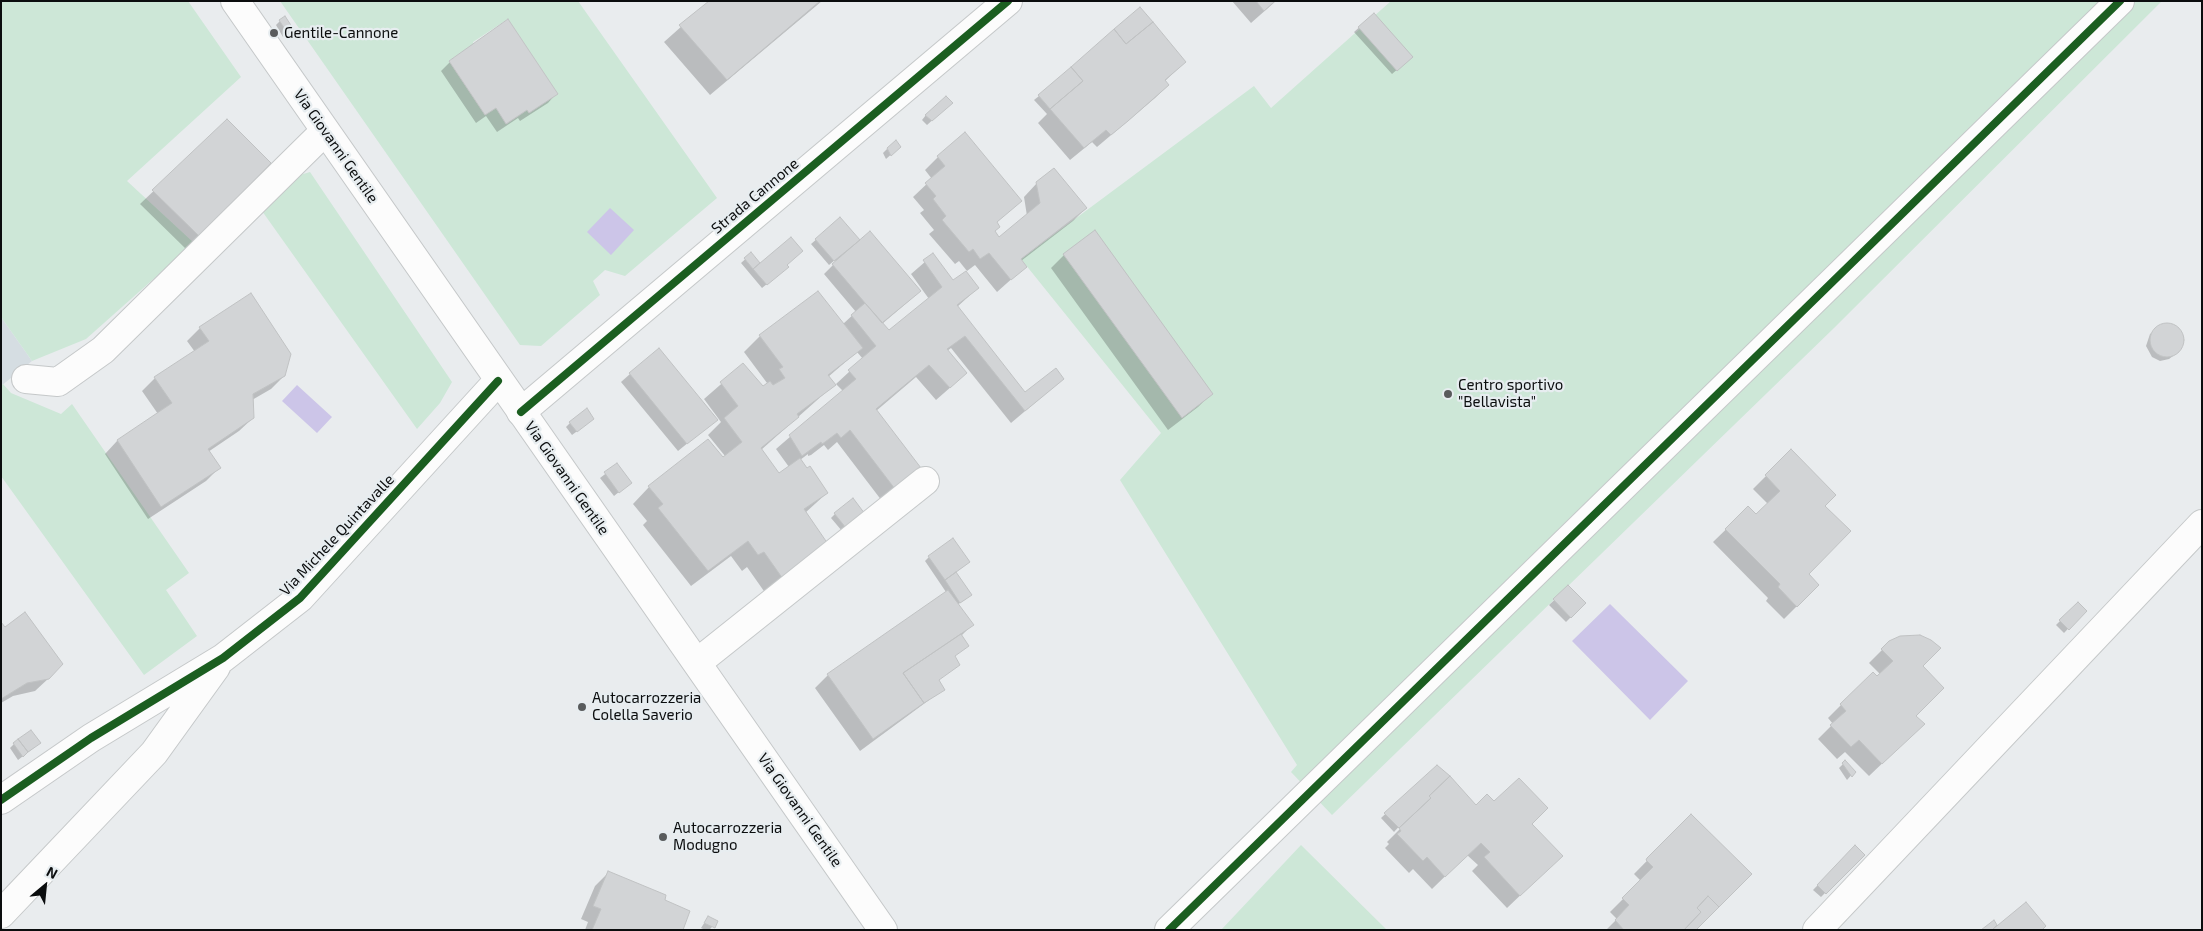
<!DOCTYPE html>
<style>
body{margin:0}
#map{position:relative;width:2203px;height:931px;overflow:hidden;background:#e9ecee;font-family:"Exo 2",sans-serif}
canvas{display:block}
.frame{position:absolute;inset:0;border:2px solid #0b0d0e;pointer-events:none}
.north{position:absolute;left:20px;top:861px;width:50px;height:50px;-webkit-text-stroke:4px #e7edf0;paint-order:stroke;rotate:28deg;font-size:14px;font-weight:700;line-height:20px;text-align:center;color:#0b0d0e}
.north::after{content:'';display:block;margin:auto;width:18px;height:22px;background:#0b0d0e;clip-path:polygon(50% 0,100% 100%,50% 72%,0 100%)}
</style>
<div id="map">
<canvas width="2203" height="931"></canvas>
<div class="frame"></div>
<div class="north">N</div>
</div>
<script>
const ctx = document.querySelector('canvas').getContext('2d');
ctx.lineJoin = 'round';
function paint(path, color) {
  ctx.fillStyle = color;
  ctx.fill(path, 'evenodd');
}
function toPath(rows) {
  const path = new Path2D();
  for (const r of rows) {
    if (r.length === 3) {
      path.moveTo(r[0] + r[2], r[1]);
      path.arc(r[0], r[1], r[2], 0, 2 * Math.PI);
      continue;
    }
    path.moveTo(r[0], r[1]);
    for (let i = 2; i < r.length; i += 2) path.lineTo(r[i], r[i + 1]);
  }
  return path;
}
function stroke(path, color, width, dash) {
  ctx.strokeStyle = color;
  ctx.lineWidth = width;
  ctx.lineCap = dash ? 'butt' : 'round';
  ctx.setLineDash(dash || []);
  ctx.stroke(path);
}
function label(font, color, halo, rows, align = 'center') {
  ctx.font = font + ' "Exo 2",sans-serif';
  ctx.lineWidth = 4.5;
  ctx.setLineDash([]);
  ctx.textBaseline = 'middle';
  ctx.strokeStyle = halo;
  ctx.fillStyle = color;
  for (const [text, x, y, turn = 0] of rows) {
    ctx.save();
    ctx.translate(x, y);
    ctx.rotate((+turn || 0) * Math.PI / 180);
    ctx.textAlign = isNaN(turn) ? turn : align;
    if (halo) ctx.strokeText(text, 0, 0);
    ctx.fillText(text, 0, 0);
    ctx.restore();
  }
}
const built = toPath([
 [1,317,32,361,1,386]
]);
const green = toPath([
 [1,1,188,1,241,77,127,181,194,243,86,339,32,361,1,317],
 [280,1,578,1,717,198,625,276,605,270,593,281,600,295,541,346,520,345],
 [508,19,558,94,529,113,527,110,507,124,496,108,485,115,449,61,474,45,473,42],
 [1391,1,2162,1,1834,328,1332,815,1291,772,1297,765,1120,480,1161,433,1021,259,1254,86,1271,108],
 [310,172,452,382,440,403,417,429,262,211,300,175],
 [3,384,11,393,61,414,72,404,189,573,166,590,197,636,144,675,1,476,1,386],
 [1301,845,1387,930,1221,930]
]);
const water = toPath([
 [610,208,634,230,611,255,587,232],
 [297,385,332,417,317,433,282,401],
 [1610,604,1688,681,1650,720,1572,641]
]);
const shadow = toPath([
 [710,1,822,1,710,95,664,42],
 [1232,1,1276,1,1251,23],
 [1374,14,1407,61,1392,74,1354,32],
 [280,21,292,30,283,37,276,25],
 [450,62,556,94,548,103,520,121,518,118,497,132,486,116,476,123,441,71],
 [1185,62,1165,81,1168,85,1155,98,1097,147,1092,142,1070,160,1038,123,1047,114,1034,100,1039,96],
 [947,107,927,125,922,120,926,115],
 [227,121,199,236,186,249,140,204],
 [887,149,895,151,886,159,883,153],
 [938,157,1020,201,996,223,994,232,999,239,1027,216,1024,197,1037,183,1086,208,1073,221,1021,261,1025,267,997,292,975,265,967,271,959,261,955,264,929,234,934,230,920,213,924,210,913,197,932,179,925,170],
 [840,219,854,244,910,300,882,324,889,332,929,299,911,274,933,255,953,282,978,288,957,307,1025,394,1063,379,1011,423,951,348,947,351,952,386,936,400,916,377,876,411,920,468,882,501,837,442,828,450,824,445,811,455,808,456,808,454,800,460,827,493,805,513,826,543,766,594,747,567,742,571,731,556,691,586,643,525,647,521,633,504,649,487,725,456,708,435,721,422,704,399,743,365,762,388,767,383,744,352,760,336,818,292,843,324,856,312,824,274,836,262,835,260,829,265,811,244],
 [857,352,863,359,836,384,843,391,776,449,789,467,778,474,761,450,834,385,828,377],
 [751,254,760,264,785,265,783,271,762,288,741,263],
 [1064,255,1211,394,1198,407,1168,430,1051,268],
 [2166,324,2177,328,2183,339,2177,353,2169,359,2160,361,2152,357,2146,346,2150,334],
 [200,328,284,376,271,389,252,400,253,418,239,431,208,452,219,468,206,481,148,519,105,454,117,441,158,414,142,391,155,378,195,352,187,341],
 [630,374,716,420,678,451,621,382],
 [570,423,588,423,572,435,566,427],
 [1791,451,1824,506,1807,574,1818,585,1784,619,1766,601,1768,598,1713,542,1748,508,1756,516,1768,504,1753,489],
 [617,465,630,483,614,496,600,478],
 [835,514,863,514,842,531,831,518],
 [929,557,969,562,955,573,966,599,957,605,972,625,961,636,953,657,938,681,944,689,860,751,815,688,828,675,946,592,925,561],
 [1568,587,1585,603,1566,622,1549,605],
 [2078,603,2085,611,2064,633,2056,625],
 [1,624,49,678,35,691,13,696,1,703],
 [1890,642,1921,666,1914,716,1910,737,1869,776,1845,752,1837,759,1818,739,1833,724,1828,718,1873,673,1877,678,1881,675,1869,663],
 [14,744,35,747,18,760,10,748],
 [1845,762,1854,772,1847,780,1839,768],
 [1437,766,1476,806,1494,803,1531,824,1548,869,1507,908,1472,871,1478,865,1467,855,1432,889,1413,869,1409,873,1385,848,1389,844,1387,842,1418,811,1416,808,1394,832,1381,818],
 [1691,816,1682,930,1606,930,1617,919,1610,912,1641,881,1634,874],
 [1855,847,1863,855,1821,897,1813,890],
 [608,873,663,900,681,930,585,930,588,922,581,919,595,886],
 [708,917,717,922,709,930,705,930,701,928]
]);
const building = toPath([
 [709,1,820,1,727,80,679,25,709,1],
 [1256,1,1275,1,1264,11,1256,1],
 [1140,7,1153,22,1126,44,1114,29,1140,7],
 [1374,13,1413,57,1397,71,1358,27,1374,13],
 [285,16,294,30,288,34,279,20,285,16],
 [508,19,558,94,529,113,527,110,506,124,496,108,485,115,449,61,508,19],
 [1153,22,1186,62,1165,80,1169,85,1128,121,1111,135,1106,130,1084,148,1050,109,1083,81,1071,67,1114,29,1126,44,1153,22],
 [1071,67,1083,81,1050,109,1038,95,1071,67],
 [946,96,953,103,932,121,925,115,946,96],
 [227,119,271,163,200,237,152,190,227,119],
 [965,132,1022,201,997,222,1000,227,995,231,999,237,1040,203,1036,182,1054,168,1087,208,1021,259,1027,267,1011,280,989,253,980,259,973,249,969,252,942,220,946,216,933,199,936,196,925,183,945,166,937,156,965,132],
 [896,140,901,147,891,156,887,148,896,140],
 [840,217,860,240,834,261,815,239,840,217],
 [1095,230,1213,394,1182,418,1063,254,1095,230],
 [870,231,921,291,882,323,832,264,870,231],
 [791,237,803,251,787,265,789,267,767,285,753,269,791,237],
 [751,252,760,263,753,269,744,258,751,252],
 [933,253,953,280,966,271,979,288,957,305,1025,392,1056,368,1064,379,1025,411,965,336,947,349,967,373,950,388,929,365,876,409,921,468,895,489,850,430,841,438,837,433,825,442,822,444,821,442,802,456,789,435,856,379,848,370,876,346,851,315,865,303,889,330,942,287,923,260,933,253],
 [818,291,863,348,828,375,836,385,797,414,799,417,761,448,779,473,800,458,807,468,810,466,828,493,804,509,828,544,783,579,764,552,758,555,748,541,708,571,658,508,663,504,648,486,708,439,723,457,742,442,724,418,738,406,720,382,743,363,763,386,770,381,773,385,785,378,779,369,783,367,759,335,818,291],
 [251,293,291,354,285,376,253,394,254,418,208,449,221,468,161,507,117,440,172,403,154,377,209,341,199,327,251,293],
 [2167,340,17],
 [659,348,718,420,687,444,629,373,659,348],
 [587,408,594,419,577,432,569,422,587,408],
 [1791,449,1836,495,1825,506,1851,531,1809,574,1819,585,1797,607,1778,587,1780,584,1725,529,1748,506,1756,514,1780,491,1765,475,1791,449],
 [617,463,632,483,619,493,604,472,617,463],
 [853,498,865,514,846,528,834,513,853,498],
 [953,538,970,562,945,580,928,556,953,538],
 [956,572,972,595,960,603,945,580,956,572],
 [1568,585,1586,603,1571,618,1553,599,1568,585],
 [948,590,974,625,903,673,924,703,873,739,827,674,948,590],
 [2078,602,2087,611,2069,630,2059,620,2078,602],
 [25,612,63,664,49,679,27,683,1,699,1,622,5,627,25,612],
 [961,634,969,646,955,656,960,665,939,680,945,690,924,703,903,673,961,634],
 [1920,635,1931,640,1941,648,1923,666,1944,688,1916,716,1925,724,1882,764,1859,740,1851,747,1830,725,1846,711,1840,704,1873,672,1877,676,1893,661,1881,649,1889,641,1900,636,1920,635],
 [31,730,41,743,28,752,18,739,31,730],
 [18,739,28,752,23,757,13,743,18,739],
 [1845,760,1856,772,1852,777,1842,763,1845,760],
 [1437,765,1450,776,1429,796,1431,798,1399,828,1384,813,1437,765],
 [1450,776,1476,805,1487,794,1494,801,1519,778,1548,808,1532,824,1563,856,1520,896,1484,857,1490,852,1481,843,1445,877,1427,857,1423,861,1397,834,1401,831,1399,828,1431,798,1429,796,1450,776],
 [1691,814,1752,874,1719,907,1708,896,1697,908,1701,912,1684,930,1624,930,1615,920,1629,905,1622,898,1653,867,1646,860,1647,858,1691,814],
 [1855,845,1865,855,1826,894,1817,885,1855,845],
 [608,871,666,895,665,900,690,911,683,930,592,930,601,909,593,906,608,871],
 [1708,896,1719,907,1696,930,1684,930,1701,912,1697,908,1708,896],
 [2026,902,2046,926,2042,930,1992,930,2026,902],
 [708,916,718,921,715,928,704,923,708,916],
 [1994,920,1997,925,1992,930,1981,930,1994,920]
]);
const minor = toPath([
 [26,379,58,382,103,350,325,131],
 [521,412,1008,1],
 [698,662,925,481],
 [1,800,91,738,223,658,300,598,498,381],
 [1,914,154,753,216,667],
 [1169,930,2120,1],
 [1817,930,2202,524]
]);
const major = toPath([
 [235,1,883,930]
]);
const cycleway = toPath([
 [521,412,1008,1],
 [1,800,91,738,223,658,300,598,498,381],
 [1169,930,2120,1]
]);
const markers = [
 [274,33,5,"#595b5c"],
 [1448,394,5,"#595b5c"],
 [582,707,5,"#595b5c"],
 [663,837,5,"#595b5c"]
];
const poiNames = [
 ["Gentile-Cannone",284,33],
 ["Centro sportivo",1458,385],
 ["\"Bellavista\"",1458,402],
 ["Autocarrozzeria",592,698],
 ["Colella Saverio",592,715],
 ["Autocarrozzeria",673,828],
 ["Modugno",673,845]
];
const streetNames = [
 ["Via Giovanni Gentile",336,146,55],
 ["Strada Cannone",755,196,-40],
 ["Via Giovanni Gentile",567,478,55],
 ["Via Michele Quintavalle",337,535,-47],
 ["Via Giovanni Gentile",800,810,55]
];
paint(built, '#d5dde2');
paint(green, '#cde7d7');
paint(water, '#ccc5e8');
paint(shadow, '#0003');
paint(building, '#d2d4d6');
stroke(building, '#c0c2c3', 1);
stroke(minor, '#c5c8c9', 30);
stroke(major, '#c5c8c9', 30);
stroke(minor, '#fcfcfc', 28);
stroke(major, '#fcfcfc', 28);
stroke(cycleway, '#1b5e20', 8);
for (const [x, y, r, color] of markers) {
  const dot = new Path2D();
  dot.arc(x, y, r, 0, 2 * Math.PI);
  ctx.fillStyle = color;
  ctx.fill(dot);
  stroke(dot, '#e7edf0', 2);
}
label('15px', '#0b0d0e', '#e7edf0', poiNames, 'left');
label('15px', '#0b0d0e', '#e7edf0', streetNames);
</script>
